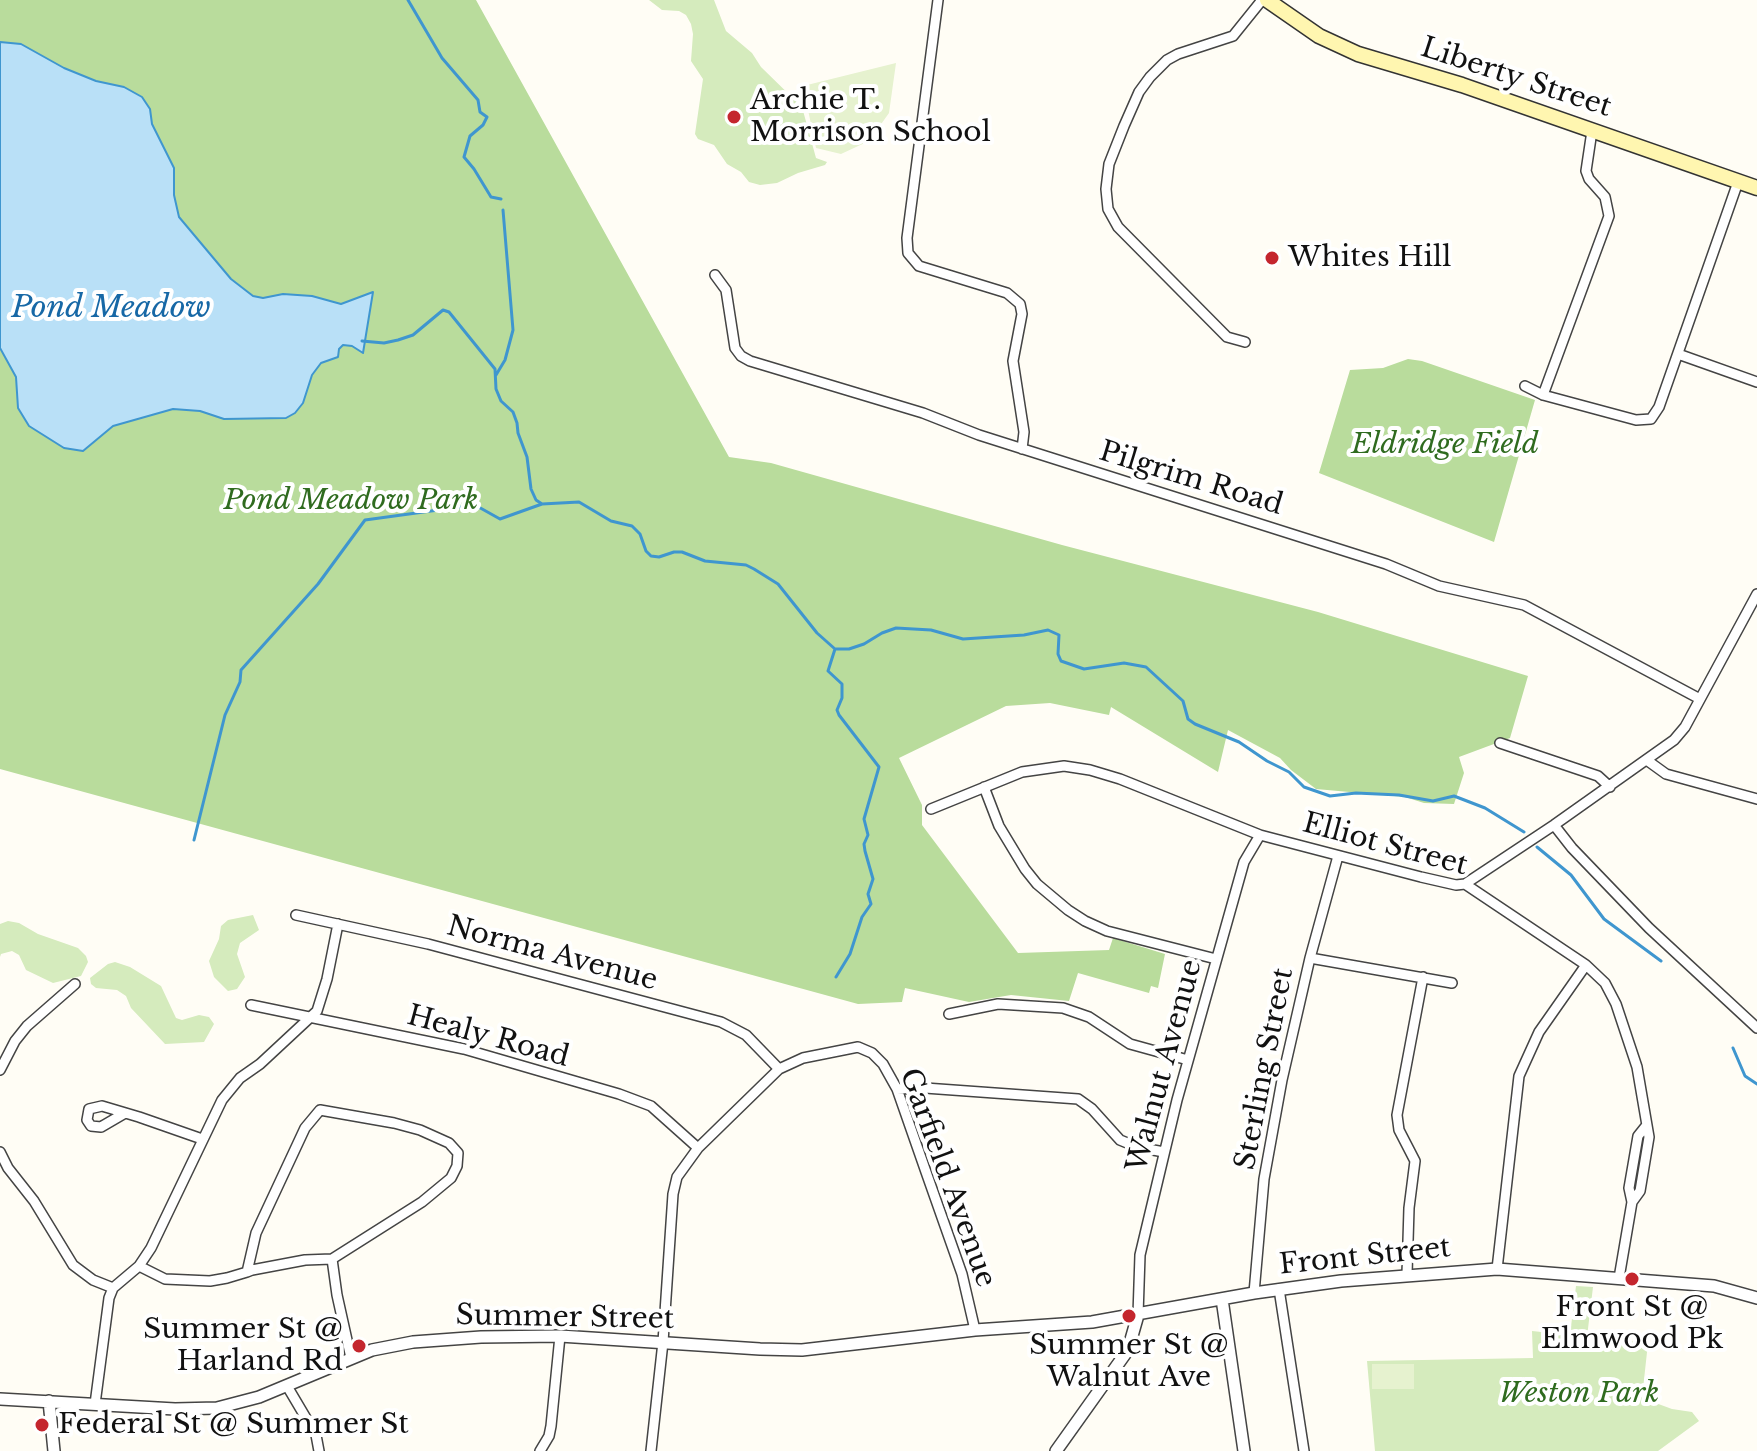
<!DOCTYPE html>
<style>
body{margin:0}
canvas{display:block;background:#fffdf5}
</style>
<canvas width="1757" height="1451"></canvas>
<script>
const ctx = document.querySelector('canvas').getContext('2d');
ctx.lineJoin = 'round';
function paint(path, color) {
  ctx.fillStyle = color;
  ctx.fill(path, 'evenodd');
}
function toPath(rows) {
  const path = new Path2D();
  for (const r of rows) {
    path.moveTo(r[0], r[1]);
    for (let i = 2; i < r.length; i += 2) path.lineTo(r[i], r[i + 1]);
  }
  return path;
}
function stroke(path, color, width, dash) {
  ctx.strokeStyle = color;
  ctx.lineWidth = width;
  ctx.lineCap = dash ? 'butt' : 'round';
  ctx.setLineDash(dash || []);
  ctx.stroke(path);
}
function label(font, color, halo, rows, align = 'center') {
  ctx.font = font + ' "Libre Baskerville",serif';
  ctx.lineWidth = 8;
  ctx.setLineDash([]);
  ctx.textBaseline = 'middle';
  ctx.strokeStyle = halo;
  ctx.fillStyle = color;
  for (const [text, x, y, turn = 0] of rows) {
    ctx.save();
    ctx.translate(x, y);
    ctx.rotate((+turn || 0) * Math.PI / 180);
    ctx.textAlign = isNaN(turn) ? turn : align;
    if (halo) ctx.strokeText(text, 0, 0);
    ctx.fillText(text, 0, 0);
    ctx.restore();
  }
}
const green = toPath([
 [649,0,714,0,726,31,752,53,761,67,802,107,816,158,827,162,825,165,798,173,777,183,760,185,749,182,741,172,727,164,714,145,698,139,695,134,703,79,691,61,693,34,691,24,686,15,679,11,662,10],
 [253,915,259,930,240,943,237,954,245,977,237,989,228,991,214,977,209,961,219,939,221,926,228,920],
 [8,921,19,923,38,934,78,948,86,956,88,962,81,976,53,983,26,970,19,955,12,951,1,954,0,957,0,924],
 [115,962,130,967,161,986,176,1018,182,1020,199,1015,209,1017,214,1024,204,1042,165,1044,131,1008,126,996,117,990,96,988,91,984,90,978,108,964],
 [1576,1286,1593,1287,1587,1337,1648,1343,1642,1398,1672,1409,1692,1412,1699,1421,1658,1451,1375,1451,1367,1361,1533,1358,1532,1331,1570,1335]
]);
const forest = toPath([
 [0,0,476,0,729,457,771,463,1062,545,1318,612,1528,676,1510,738,1459,757,1464,773,1454,804,1424,803,1405,797,1316,789,1291,770,1280,758,1228,730,1218,772,1111,707,1109,715,1050,703,1006,706,899,758,922,805,922,825,1018,953,1109,950,1113,938,1165,954,1158,988,1151,986,1149,993,1078,973,1069,1001,1011,995,969,1002,905,988,902,1002,858,1004,0,769],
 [1408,359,1422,361,1535,400,1494,542,1319,473,1350,370,1383,368]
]);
const pitch = toPath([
 [896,63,889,113,869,141,841,154,816,148,803,86],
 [1372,1364,1414,1364,1414,1389,1372,1389]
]);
const water = toPath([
 [0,42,21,44,64,68,96,81,124,87,142,97,150,109,152,124,174,168,174,195,179,217,231,279,253,296,263,298,283,294,312,296,341,304,373,292,363,353,352,346,343,345,339,349,338,357,321,363,312,375,303,403,295,413,286,418,224,419,200,411,173,409,113,426,83,451,64,448,29,426,18,408,16,377,0,348,0,42]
]);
const stream = toPath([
 [408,0,442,58,478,100,480,112,487,117,483,125,470,136,464,157,474,169,491,197,501,199],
 [362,341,384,343,398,340,413,335,443,310,449,312,495,369,496,389,501,401,513,412,517,423,518,433,527,457,531,489,536,500,542,504,579,502,611,521,632,526,640,534,646,551,651,556,659,557,674,552,682,552,705,561,746,565,754,569,778,584,817,633,835,649,849,649,864,644,882,633,896,628,931,630,963,639,1024,635,1048,630,1059,635,1058,654,1061,661,1084,669,1124,663,1146,667,1183,701,1188,719,1195,724,1239,742,1267,761,1289,772,1304,787,1330,796,1356,793,1399,795,1433,801,1454,796,1485,808,1524,832],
 [496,375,505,360,513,330,503,210],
 [835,649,828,671,842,684,842,698,837,710,839,715,879,767,864,819,868,835,864,844,865,851,873,879,868,894,871,904,862,917,850,954,836,977],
 [194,840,225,715,240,682,241,670,318,584,365,520,475,505,500,519,542,504],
 [1537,847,1571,875,1604,919,1661,961],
 [1733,1048,1745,1076,1757,1084]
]);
const minor = toPath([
 [938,0,907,238,908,253,919,266,1007,293,1020,304,1022,314,1013,361,1024,432,1022,449],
 [715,275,726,290,735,348,741,356,750,361,923,413,979,435,1386,564,1439,586,1524,605,1700,699],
 [1245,342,1227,337,1118,227,1108,209,1106,189,1109,164,1124,126,1139,92,1150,77,1167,60,1178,54,1233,36,1262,0],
 [1678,354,1757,382],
 [1525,386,1543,395,1636,420,1651,419,1659,407,1738,182],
 [1543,395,1609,216,1605,197,1589,179,1586,171,1592,131],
 [1500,743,1598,776,1610,787],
 [1648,761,1666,774,1757,799],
 [984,787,999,826,1025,869,1037,884,1068,910,1085,921,1107,931,1216,959],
 [931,809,1022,772,1064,766,1090,770,1120,779,1260,835,1421,877,1456,885,1465,884,1586,965,1539,1032,1519,1076,1497,1269],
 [1554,825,1572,848,1649,928,1757,1028],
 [1465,884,1554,825,1674,740,1685,727,1757,594],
 [296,915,428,944,721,1022,746,1035,779,1069],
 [1310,958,1452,983],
 [1586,965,1605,983,1616,1004,1637,1067,1649,1137,1640,1191,1632,1202,1619,1278],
 [251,1005,464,1049,619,1094,651,1106,698,1148],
 [949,1014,998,1004,1063,1008,1089,1017,1130,1044,1188,1060],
 [0,1070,15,1041,27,1026,75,984],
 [897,1089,925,1088,1078,1099,1092,1109,1120,1140,1137,1147,1164,1152],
 [125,1113,101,1127,91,1126,87,1120,89,1109,102,1106,139,1117,202,1139],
 [0,1152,8,1168,34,1201,73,1265,93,1280,113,1288],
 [1632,1202,1629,1188,1638,1136,1646,1126],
 [332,1259,337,1295,351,1358],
 [139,1266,165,1279,210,1281,227,1278,247,1272,252,1270,305,1260,332,1259,422,1202,451,1178,457,1166,458,1153,449,1143,420,1130,394,1123,320,1110,305,1128,256,1233,247,1272],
 [1407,1274,1409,1208,1415,1161,1399,1130,1397,1115,1423,977],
 [1279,1289,1304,1451],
 [1254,1293,1264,1179,1282,1080,1310,958,1338,856],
 [1138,1315,1140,1255,1177,1100,1244,862,1260,835],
 [287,1386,316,1435,319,1451],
 [95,1404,109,1298,113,1288,139,1266,151,1248,222,1100,240,1078,260,1064,317,1011,327,979,338,924],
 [540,1451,549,1436,551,1426,560,1336],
 [651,1451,663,1342,673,1194,677,1177,698,1148,779,1069,803,1058,858,1047,872,1053,883,1064,897,1089,926,1172,962,1274,975,1330]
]);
const tertiary = toPath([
 [1222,1299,1244,1451],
 [0,1399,175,1409,217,1408,259,1397,372,1350,413,1342,481,1337,560,1336,760,1349,802,1350,975,1330,1092,1322,1254,1293,1341,1281,1497,1269,1714,1286,1757,1298],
 [49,1401,54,1451],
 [1056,1451,1128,1350,1138,1315]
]);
const secondary = toPath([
 [1267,0,1319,36,1358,54,1462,85,1757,188]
]);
const markers = [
 [734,117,8,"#c4262e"],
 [1272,258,8,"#c4262e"],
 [1632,1279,8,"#c4262e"],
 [1129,1316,8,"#c4262e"],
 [359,1346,8,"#c4262e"],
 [42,1425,8,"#c4262e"]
];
const streetNames = [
 ["Liberty Street",1516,78,18],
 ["Pilgrim Road",1191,479,17],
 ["Elliot Street",1385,845,15],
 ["Norma Avenue",552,954,15],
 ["Healy Road",488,1037,15],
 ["Walnut Avenue",1165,1066,-75],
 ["Sterling Street",1265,1069,-79],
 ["Garfield Avenue",947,1178,70],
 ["Front Street",1365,1257,-6],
 ["Summer Street",565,1318,1]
];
const poiNames = [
 ["Archie T.",750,101],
 ["Morrison School",750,133],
 ["Whites Hill",1288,258],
 ["Front St @",1632,1308,"center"],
 ["Elmwood Pk",1632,1340,"center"],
 ["Summer St @",343,1330,"right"],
 ["Harland Rd",343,1362,"right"],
 ["Summer St @",1129,1346,"center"],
 ["Walnut Ave",1129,1378,"center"],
 ["Federal St @ Summer St",58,1425]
];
const parkNames = [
 ["Eldridge Field",1445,445],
 ["Pond Meadow Park",351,501],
 ["Weston Park",1579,1394]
];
const waterNames = [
 ["Pond Meadow",111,309]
];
paint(green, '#d5ebbd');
paint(forest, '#b9dc9c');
paint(pitch, '#e6f2cf');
paint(water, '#b9e0f7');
stroke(water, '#3f96cf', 2);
stroke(stream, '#3f96cf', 3);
stroke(minor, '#444', 12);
stroke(tertiary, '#444', 14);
stroke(secondary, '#333', 17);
stroke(minor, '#fff', 9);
stroke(tertiary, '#fff', 11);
stroke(secondary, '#fff6b0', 14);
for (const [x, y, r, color] of markers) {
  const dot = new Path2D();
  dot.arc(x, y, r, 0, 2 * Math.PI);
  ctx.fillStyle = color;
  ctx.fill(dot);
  stroke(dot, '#fff', 3);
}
label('28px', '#111', '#fff', streetNames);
label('28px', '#111', '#fff', poiNames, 'left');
label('italic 28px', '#2f6b1f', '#fff', parkNames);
label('italic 30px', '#1768a6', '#fff', waterNames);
</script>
